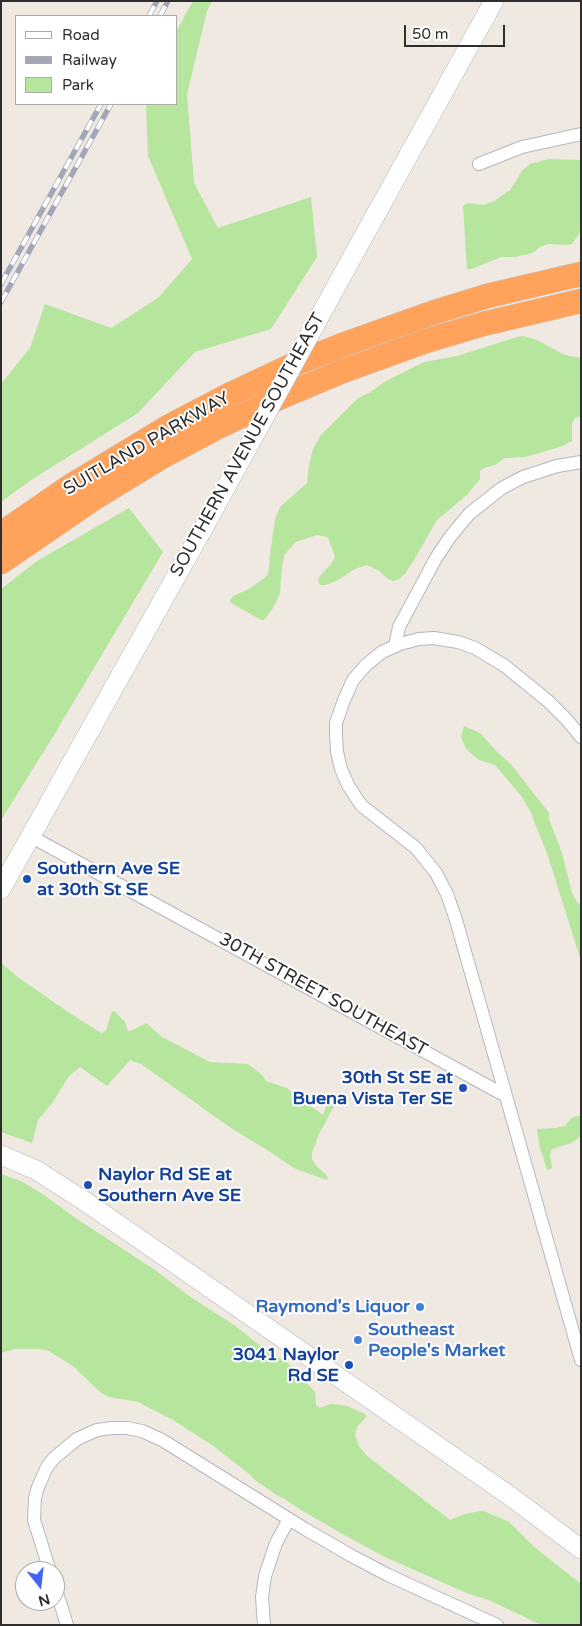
<!DOCTYPE html>
<style>
body{margin:0}
#map{position:relative;width:582px;height:1626px;overflow:hidden;background:#efe9e1;font-family:"Varela Round",sans-serif}
canvas{display:block}
.frame{position:absolute;inset:0;border:2px solid #2e2e2e;pointer-events:none}
.legend{position:absolute;left:15px;top:15px;width:162px;height:90px;box-sizing:border-box;background:#fff;border:1px solid #ababab;margin:0;padding:6px 9px;list-style:none;font-size:15px;color:#2e2e2e}
.legend li{display:flex;align-items:center;gap:10px;height:25px}
.legend b{width:25px;border:1px solid #ababab}
.north{position:absolute;left:15px;top:1561px;width:50px;height:50px;box-sizing:border-box;background:#fff;border:1px solid #ababab;border-radius:50%;rotate:164deg;font-size:14px;font-weight:700;line-height:20px;text-align:center;color:#2e2e2e}
.north::after{content:'';display:block;margin:auto;width:18px;height:22px;background:#4264fb;clip-path:polygon(50% 0,100% 100%,50% 72%,0 100%)}
.scale{position:absolute;left:404px;top:25px;width:101px;height:22px;box-sizing:border-box;border:2px solid #2e2e2e;border-top:0;padding-left:6px;font-size:15px;line-height:18px;white-space:nowrap;color:#2e2e2e;-webkit-text-stroke:4px #fff;paint-order:stroke}
</style>
<div id="map">
<canvas width="582" height="1626"></canvas>
<div class="frame"></div>
<ul class="legend">
<li><b style="height:6px;background:#fff"></b>Road</li>
<li><b style="height:6px;background:#a3a6b8"></b>Railway</li>
<li><b style="height:14px;background:#b6e59e"></b>Park</li>
</ul>
<div class="north">N</div>
<div class="scale">50 m</div>
</div>
<script>
const ctx = document.querySelector('canvas').getContext('2d');
ctx.lineJoin = 'round';
function paint(path, color) {
  ctx.fillStyle = color;
  ctx.fill(path, 'evenodd');
}
function toPath(rows) {
  const path = new Path2D();
  for (const r of rows) {
    path.moveTo(r[0], r[1]);
    for (let i = 2; i < r.length; i += 2) path.lineTo(r[i], r[i + 1]);
  }
  return path;
}
function stroke(path, color, width, dash) {
  ctx.strokeStyle = color;
  ctx.lineWidth = width;
  ctx.lineCap = dash ? 'butt' : 'round';
  ctx.setLineDash(dash || []);
  ctx.stroke(path);
}
function label(font, color, halo, rows, align = 'center') {
  ctx.font = font + ' "Varela Round",sans-serif';
  ctx.lineWidth = 4;
  ctx.setLineDash([]);
  ctx.textBaseline = 'middle';
  ctx.strokeStyle = halo;
  ctx.fillStyle = color;
  for (const [text, x, y, turn = 0] of rows) {
    ctx.save();
    ctx.translate(x, y);
    ctx.rotate((+turn || 0) * Math.PI / 180);
    ctx.textAlign = isNaN(turn) ? turn : align;
    if (halo) ctx.strokeText(text, 0, 0);
    ctx.fillText(text, 0, 0);
    ctx.restore();
  }
}
const green = toPath([
 [193,1,212,1,207,11,187,94,194,183,218,228,311,197,317,257,271,329,195,352,138,413,31,480,1,502,1,384,30,348,45,304,111,328,158,298,192,259,148,156,146,104,176,104,176,32],
 [549,159,581,160,581,230,575,240,572,244,566,245,548,244,542,246,532,253,515,257,501,257,472,269,467,269,463,206,467,203,484,205,494,201,510,190,522,171,530,164],
 [524,336,537,340,565,355,581,358,581,416,575,418,572,423,572,441,560,447,525,457,505,458,495,465,484,468,480,471,480,479,467,495,437,520,414,560,405,574,398,580,393,581,388,579,378,570,367,565,355,569,338,580,326,585,320,585,318,580,320,576,331,564,335,557,329,540,327,537,317,535,296,542,285,554,282,565,280,593,273,608,264,620,261,620,231,603,230,601,233,596,249,589,267,576,269,570,270,553,275,519,280,507,307,483,309,465,313,449,321,435,358,398,369,393,386,381,424,362,457,356,517,337],
 [129,508,163,552,54,735,1,820,1,589,37,561],
 [464,726,480,733,499,754,510,763,549,813,549,819,562,853,572,893,577,902,581,906,581,961,548,856,530,811,522,797,495,765,479,760,466,749,461,737],
 [1,963,19,978,71,1014,101,1033,104,1032,106,1030,112,1011,115,1012,125,1022,128,1031,133,1030,146,1023,162,1037,210,1062,248,1064,262,1075,266,1081,287,1088,292,1093,291,1097,304,1101,323,1115,328,1103,333,1101,334,1106,319,1134,312,1153,312,1159,315,1164,328,1177,326,1180,294,1168,267,1150,231,1128,141,1064,130,1060,107,1086,80,1067,69,1076,53,1102,38,1120,32,1143,1,1132],
 [581,1115,581,1136,571,1143,552,1149,550,1155,552,1168,547,1170,540,1148,537,1129,556,1128,565,1126,571,1118],
 [1,1174,23,1182,44,1195,74,1217,155,1270,189,1296,234,1325,267,1351,287,1362,315,1392,316,1405,320,1408,330,1404,341,1405,347,1406,365,1414,366,1417,357,1427,355,1435,359,1446,367,1456,450,1520,465,1514,480,1511,484,1511,509,1522,533,1546,581,1584,581,1625,539,1624,489,1600,469,1594,387,1558,346,1536,301,1510,283,1498,278,1496,255,1480,248,1473,212,1445,173,1420,138,1402,109,1397,100,1392,74,1367,49,1351,40,1349,15,1349,1,1353]
]);
const street = toPath([
 [479,164,522,147,581,134],
 [395,646,399,627,436,558,450,537,469,514,502,488,523,477,557,466,581,462],
 [581,737,567,720,548,701,505,666,475,648,458,642,434,638,419,639,400,644,382,652,366,665,353,680,344,700,336,723,336,734,337,752,341,769,348,785,357,799,362,806,416,848,436,873,447,894,456,920,581,1360],
 [30,836,506,1096],
 [50,1571,34,1520,35,1498,38,1487,47,1467,54,1458,77,1439,97,1430,112,1428,127,1428,142,1431,162,1440,305,1529,352,1556,388,1575,497,1625],
 [55,1586,67,1625],
 [264,1625,262,1597,265,1576,276,1543,289,1519]
]);
const secondary = toPath([
 [355,252,494,1],
 [1,889,215,507],
 [1,1155,36,1170,86,1202,510,1496,581,1549]
]);
const highway = toPath([
 [1,534,69,487,168,427,231,394,297,363,345,344,432,313,487,296,581,274],
 [1,562,96,497,160,458,216,428,281,397,343,371,426,341,483,324,581,301]
]);
const rail = toPath([
 [149,16,157,1],
 [160,16,168,1],
 [1,284,101,104],
 [1,302,111,104]
]);
const secondaryBridge = toPath([
 [215,507,355,252]
]);
const markers = [
 [27,879,5,"#1a4fb4"],
 [463,1088,5,"#1a4fb4"],
 [88,1185,5,"#1a4fb4"],
 [420,1307,5,"#3f7fe0"],
 [358,1340,5,"#3f7fe0"],
 [349,1365,5,"#1a4fb4"]
];
const streetNames = [
 ["SUITLAND PARKWAY",147,444,-30],
 ["SOUTHERN AVENUE SOUTHEAST",248,445,-61],
 ["30TH STREET SOUTHEAST",323,995,29]
];
const transitNames = [
 ["Southern Ave SE",37,869],
 ["at 30th St SE",37,890],
 ["30th St SE at",453,1078,"right"],
 ["Buena Vista Ter SE",453,1099,"right"],
 ["Naylor Rd SE at",98,1175],
 ["Southern Ave SE",98,1196],
 ["3041 Naylor",339,1355,"right"],
 ["Rd SE",339,1376,"right"]
];
const shopNames = [
 ["Raymond's Liquor",410,1307],
 ["Southeast",368,1330,"left"],
 ["People's Market",368,1351,"left"]
];
paint(green, '#b6e59e');
stroke(street, '#b4b7c1', 14);
stroke(secondary, '#b4b7c1', 20);
stroke(highway, '#c9c9c9', 25);
stroke(street, '#fff', 12);
stroke(secondary, '#fff', 19);
stroke(highway, '#ffa35c', 24);
stroke(rail, '#a3a6b8', 5.5);
stroke(rail, '#fff', 4, [11]);
stroke(secondaryBridge, '#b4b7c1', 20, []);
stroke(secondaryBridge, '#fff', 19);
for (const [x, y, r, color] of markers) {
  const dot = new Path2D();
  dot.arc(x, y, r, 0, 2 * Math.PI);
  ctx.fillStyle = color;
  ctx.fill(dot);
  stroke(dot, '#fff', 2);
}
label('18px', '#2e2e2e', '#fff', streetNames);
label('bold 18px', '#164399', '#fff', transitNames, 'left');
label('bold 18px', '#366cbe', '#fff', shopNames, 'right');
</script>
